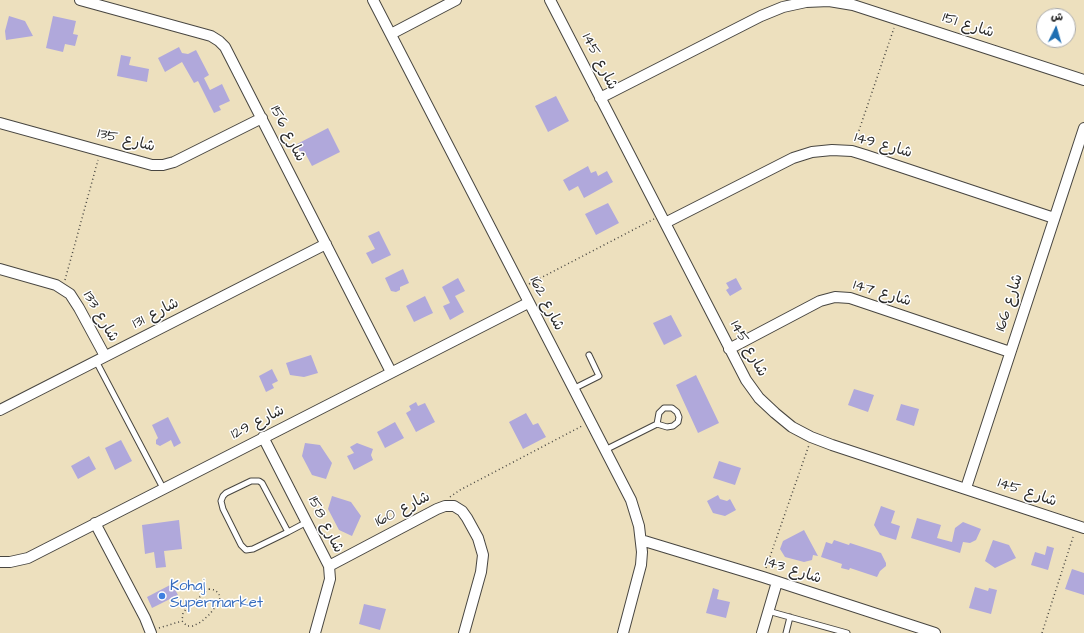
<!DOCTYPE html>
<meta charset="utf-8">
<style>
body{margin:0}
#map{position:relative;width:1084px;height:633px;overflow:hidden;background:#ede0be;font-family:"Architects Daughter","Playpen Sans Arabic",sans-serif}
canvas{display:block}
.north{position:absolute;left:1036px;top:8px;width:40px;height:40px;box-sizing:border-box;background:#fff;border:1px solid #aaa;border-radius:50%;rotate:5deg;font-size:11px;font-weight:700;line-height:16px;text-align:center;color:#2b2b2b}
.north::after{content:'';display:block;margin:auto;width:14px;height:18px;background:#1f6fb2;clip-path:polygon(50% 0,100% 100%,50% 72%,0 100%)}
</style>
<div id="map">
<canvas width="1084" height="633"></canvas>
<div class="north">ش</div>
</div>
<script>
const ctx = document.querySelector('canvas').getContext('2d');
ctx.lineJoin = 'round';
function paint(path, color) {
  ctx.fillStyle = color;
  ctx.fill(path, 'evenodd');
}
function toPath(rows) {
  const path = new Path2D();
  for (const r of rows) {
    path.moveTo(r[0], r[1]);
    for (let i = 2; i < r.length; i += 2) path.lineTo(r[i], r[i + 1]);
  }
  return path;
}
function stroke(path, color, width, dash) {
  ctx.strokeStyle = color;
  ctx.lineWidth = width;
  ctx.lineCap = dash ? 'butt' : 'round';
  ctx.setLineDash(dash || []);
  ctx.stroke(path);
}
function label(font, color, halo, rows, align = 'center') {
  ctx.font = font + ' "Architects Daughter","Playpen Sans Arabic",sans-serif';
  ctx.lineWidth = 3;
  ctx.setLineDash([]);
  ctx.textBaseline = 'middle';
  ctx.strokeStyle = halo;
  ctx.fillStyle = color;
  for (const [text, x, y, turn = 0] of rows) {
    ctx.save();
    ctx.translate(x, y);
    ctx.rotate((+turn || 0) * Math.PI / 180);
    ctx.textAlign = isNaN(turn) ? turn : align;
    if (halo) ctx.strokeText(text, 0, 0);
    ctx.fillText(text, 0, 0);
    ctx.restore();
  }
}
const building = toPath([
 [9,16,25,21,33,36,6,40,5,31],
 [53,16,76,21,73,34,78,35,75,46,65,44,63,52,46,48],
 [179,47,182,53,188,54,196,50,209,75,204,78,210,90,222,84,230,101,219,106,221,110,214,113,198,81,194,83,182,62,165,72,158,58],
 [121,55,131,57,129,65,149,69,147,82,117,76],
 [556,96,569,121,548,132,535,106],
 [328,128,340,152,312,166,304,151,300,152,297,144],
 [588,166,591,173,596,171,598,176,607,171,613,182,584,198,578,186,569,191,563,180],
 [608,203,619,223,596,235,585,214],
 [379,231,391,255,372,264,366,253,375,249,368,236],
 [403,269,409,283,400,287,400,290,396,292,391,291,385,278],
 [458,278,465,291,455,296,464,312,450,320,443,306,450,303,442,287],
 [736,278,742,289,730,296,726,290,729,288,726,283],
 [425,296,433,313,414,322,406,306],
 [671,315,682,336,664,345,653,323],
 [311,355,318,373,304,377,290,375,286,363],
 [272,369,278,381,272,384,274,388,266,392,259,376],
 [696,375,719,423,698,433,676,385],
 [854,389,874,395,868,412,848,405],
 [416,402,418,406,425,403,435,422,416,432,406,413,411,410,409,406],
 [901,404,919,409,914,426,896,420],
 [526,413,533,425,538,423,546,437,523,449,509,422],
 [168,417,181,443,174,447,171,440,160,446,156,444,156,440,158,438,152,425],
 [395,422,404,438,385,448,377,432],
 [121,440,132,461,115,470,105,448],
 [305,443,320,445,332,463,326,479,312,475,302,456],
 [357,443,373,449,371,455,373,460,354,470,347,456,354,453,350,447],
 [89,456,96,469,78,479,71,466],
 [719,461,741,468,735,485,713,478],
 [718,495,720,499,727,501,730,499,736,510,725,516,713,513,707,501],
 [332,496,351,502,361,516,352,536,339,530,328,509],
 [881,506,895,511,891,523,900,526,896,540,880,535,874,525],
 [917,518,941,525,937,538,952,542,955,528,963,522,981,529,976,540,970,543,963,542,960,553,911,538],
 [179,520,182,549,164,551,166,567,156,568,154,552,145,554,142,525],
 [804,530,818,556,813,555,812,560,804,562,785,557,780,549,783,541],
 [834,540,849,545,850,543,881,553,886,563,886,566,880,571,877,577,850,568,849,570,841,568,842,564,821,557,826,542,832,544],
 [993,540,1009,545,1016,558,995,568,985,561],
 [1047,546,1054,548,1048,570,1031,565,1035,552,1045,555],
 [1072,569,1084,573,1084,595,1065,589],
 [172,584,178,595,152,608,147,597],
 [975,587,988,591,989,588,997,590,991,614,969,608],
 [713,588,719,590,717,599,730,602,726,618,706,613],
 [364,604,386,609,380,630,359,624]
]);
const path = toPath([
 [855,142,894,28],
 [65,280,98,160],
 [529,284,654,219],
 [450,497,460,490,582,426],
 [766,568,809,445],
 [209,589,215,590,219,594,220,600,218,603,210,614,201,622,193,626,187,626,182,621,183,613,187,608,209,589],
 [159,628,182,621],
 [1042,633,1074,534]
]);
const lane = toPath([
 [96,361,163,488],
 [573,389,599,376,589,355],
 [605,450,657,424,659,413,664,408,672,408,677,412,679,417,678,422,673,426,667,427,657,424],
 [288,532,262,483,259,481,251,481,226,493,223,496,221,501,223,509,241,545,246,550,253,549,288,532,307,522],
 [768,611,847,633],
 [786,633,790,617]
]);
const street = toPath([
 [80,0,211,36,219,41,225,47,391,372],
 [373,0,631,500,639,526,642,552,641,565,623,633],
 [550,0,746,380,759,398,775,413,792,427,811,437,832,445,1084,528],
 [391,34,456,0],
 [600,98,761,16,783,7,806,2,829,1,853,5,1084,80],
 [0,123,152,165,163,165,174,162,262,118],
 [665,223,793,158,812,152,832,150,852,151,865,155,1054,218],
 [0,269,56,285,70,294,79,308,105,356],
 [729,349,820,301,835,297,850,298,1010,352],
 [0,410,326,244],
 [263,437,329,566,330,579,315,633],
 [966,488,1084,128],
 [95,523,145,618,151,633],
 [641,540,763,577,935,633],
 [0,562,10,562,28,558,528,303],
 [329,566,437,509,445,506,454,506,462,511,467,518,478,538,483,555,481,572,464,633],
 [762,633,777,582]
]);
const markers = [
 [162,596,4,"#3f7fe0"]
];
const streetNames = [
 ["شارع 151",968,26,18],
 ["شارع 145",599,62,63],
 ["شارع 156",287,134,63],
 ["شارع 135",126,141,14],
 ["شارع 149",883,146,16],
 ["شارع 147",882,294,17],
 ["شارع 166",1010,303,-72],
 ["شارع 162",546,304,63],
 ["شارع 131",156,314,-27],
 ["شارع 133",100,317,60],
 ["شارع 145",748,349,61],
 ["شارع 129",258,423,-27],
 ["شارع 145",1027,493,19],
 ["شارع 160",403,510,-27],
 ["شارع 158",325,525,63],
 ["شارع 143",793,571,18]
];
const shopNames = [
 ["Kohaj",170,587],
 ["Supermarket",170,604]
];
paint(building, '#b0a8db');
stroke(lane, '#484641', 7);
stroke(street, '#484641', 12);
stroke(path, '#484641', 1.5, [1, 3]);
stroke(lane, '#fff', 5);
stroke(street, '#fff', 10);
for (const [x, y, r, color] of markers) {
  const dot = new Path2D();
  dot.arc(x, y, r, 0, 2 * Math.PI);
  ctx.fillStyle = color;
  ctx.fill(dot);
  stroke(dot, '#fff', 1.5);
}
label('15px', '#2b2b2b', '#fff', streetNames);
label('15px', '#366cbe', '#fff', shopNames, 'left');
</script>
